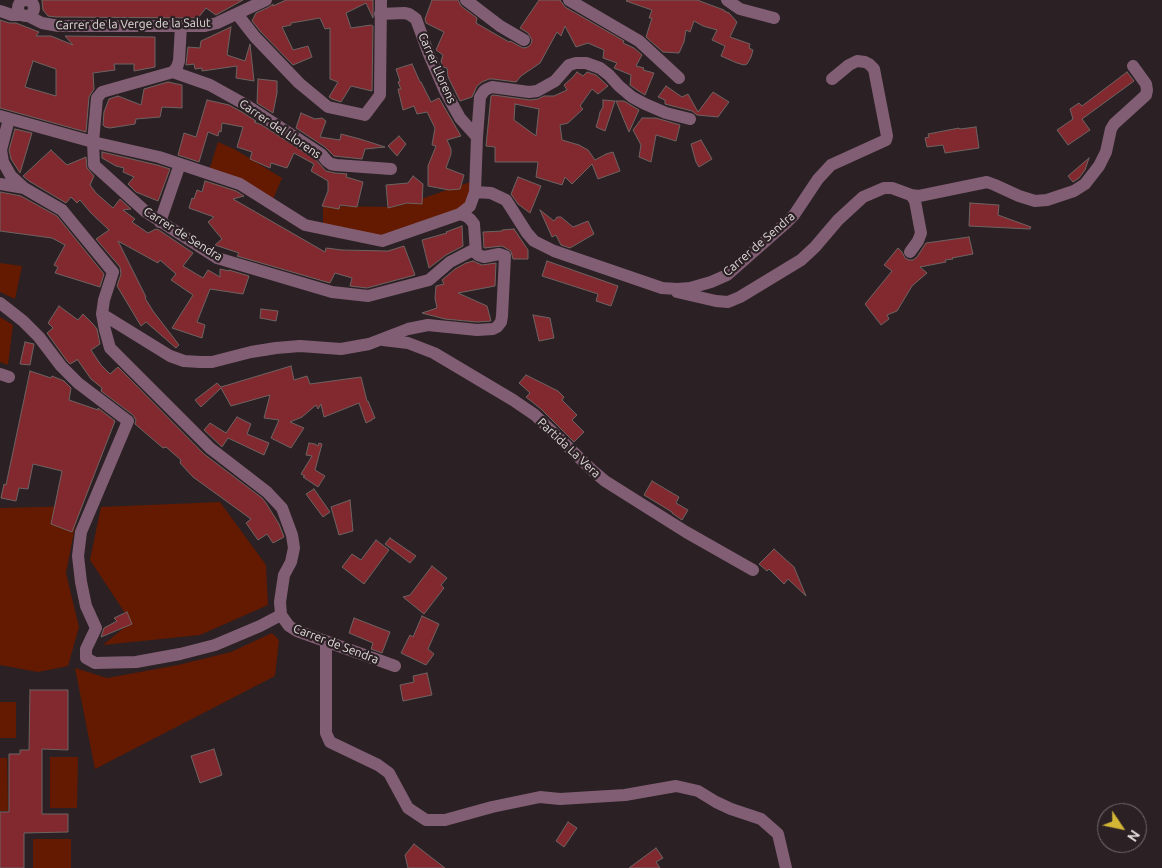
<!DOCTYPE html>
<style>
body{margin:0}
#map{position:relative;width:1162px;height:868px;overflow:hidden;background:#2b2124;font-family:Ubuntu,sans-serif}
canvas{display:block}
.north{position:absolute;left:1097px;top:803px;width:50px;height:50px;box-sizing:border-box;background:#2b2124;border:1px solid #746b6e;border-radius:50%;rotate:124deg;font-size:14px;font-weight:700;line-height:20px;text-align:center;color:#e1dbdc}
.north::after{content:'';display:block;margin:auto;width:18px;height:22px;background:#d4b635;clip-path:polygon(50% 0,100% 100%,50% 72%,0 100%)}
</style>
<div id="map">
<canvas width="1162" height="868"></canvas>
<div class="north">N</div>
</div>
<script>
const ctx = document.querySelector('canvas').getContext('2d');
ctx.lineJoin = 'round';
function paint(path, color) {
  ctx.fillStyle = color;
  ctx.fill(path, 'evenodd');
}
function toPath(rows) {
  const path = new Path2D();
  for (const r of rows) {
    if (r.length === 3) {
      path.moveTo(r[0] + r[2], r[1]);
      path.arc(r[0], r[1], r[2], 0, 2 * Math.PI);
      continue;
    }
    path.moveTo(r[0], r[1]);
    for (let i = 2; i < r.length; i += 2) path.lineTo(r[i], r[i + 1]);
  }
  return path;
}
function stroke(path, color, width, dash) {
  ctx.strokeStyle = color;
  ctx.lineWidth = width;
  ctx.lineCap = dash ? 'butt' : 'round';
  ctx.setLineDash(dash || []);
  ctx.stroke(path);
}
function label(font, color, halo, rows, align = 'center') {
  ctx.font = font + ' Ubuntu,sans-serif';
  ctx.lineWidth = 4.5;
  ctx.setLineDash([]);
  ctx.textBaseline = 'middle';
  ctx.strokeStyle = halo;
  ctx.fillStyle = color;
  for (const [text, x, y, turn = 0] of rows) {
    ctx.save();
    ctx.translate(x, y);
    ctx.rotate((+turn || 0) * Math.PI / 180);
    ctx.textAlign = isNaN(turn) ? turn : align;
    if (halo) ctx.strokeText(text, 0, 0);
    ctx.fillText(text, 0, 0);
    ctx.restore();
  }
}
const green = toPath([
 [218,142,234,149,282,178,271,204,208,174],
 [476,180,470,206,382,241,323,229,323,206,395,207,424,198],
 [0,263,22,266,15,299,0,292],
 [0,317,13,325,8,365,0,362],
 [220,502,266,565,268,605,200,635,103,645,131,622,90,560,101,507],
 [79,506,66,573,79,627,68,666,38,672,0,665,0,508],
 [272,633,279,640,275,676,95,769,75,668,107,678,178,665,231,652],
 [0,702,16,702,16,738,0,738],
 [50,757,78,757,77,808,50,808],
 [0,758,7,758,8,811,0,811],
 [33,839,71,839,71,868,33,868]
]);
const building = toPath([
 [42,0,243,0,216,15,206,8,198,18,56,17,48,16,43,10,42,0],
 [286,0,373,0,373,18,366,3,346,13,351,28,371,25,373,26,372,91,351,86,341,102,332,99,329,97,338,82,330,79,330,28,325,29,320,18,291,23,291,25,282,27,293,50,308,46,312,57,293,65,261,32,252,21,256,13,269,7,273,4,273,6,286,0],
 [432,0,458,0,461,6,477,18,476,23,509,42,510,41,523,48,528,47,531,44,532,40,528,33,520,28,539,0,560,0,565,7,624,41,623,43,634,48,642,55,636,66,644,68,643,70,654,73,645,95,637,90,630,85,631,75,614,68,617,63,603,58,604,50,588,43,576,47,565,26,561,36,557,32,540,63,521,76,516,82,493,79,489,79,482,82,477,86,472,97,460,101,448,77,447,68,443,67,441,61,443,55,436,50,444,32,426,23,425,19,432,0],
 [627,0,697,0,724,10,724,11,729,13,737,22,730,37,750,44,749,48,753,50,751,57,747,64,744,65,737,63,721,56,725,46,712,40,717,30,703,26,694,21,690,32,686,30,684,42,679,53,663,52,646,37,652,18,649,18,652,10,626,1,627,0],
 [0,20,9,23,16,23,39,32,36,36,51,36,73,45,65,36,155,37,155,67,134,71,134,64,114,64,115,70,93,73,94,89,89,97,86,132,0,108,0,20],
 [33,61,56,69,56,96,25,87,33,61],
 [231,27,227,55,245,61,250,44,254,81,236,78,237,66,202,71,202,68,195,69,194,64,186,65,188,47,200,48,201,41,231,27],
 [412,64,420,82,421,82,431,102,439,98,461,136,447,140,451,149,451,154,446,168,464,175,460,189,449,190,428,186,428,166,436,146,432,145,435,128,427,112,417,114,414,106,403,110,398,89,401,89,398,82,400,81,396,69,412,64],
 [577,72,583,76,587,72,596,75,608,86,598,94,592,89,580,106,583,109,568,123,560,125,562,140,579,145,588,150,595,160,606,154,613,152,620,171,598,179,592,164,572,184,565,177,562,185,536,177,538,162,495,162,495,147,486,146,491,96,493,95,530,100,538,99,544,96,554,96,567,90,564,85,573,77,577,72],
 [515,104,539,109,536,136,514,120,515,104],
 [1127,72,1134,81,1082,119,1090,130,1068,145,1057,130,1073,119,1070,109,1079,103,1082,106,1127,72],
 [258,79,277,81,277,93,273,113,257,103,258,79],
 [168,82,182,85,182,108,162,107,160,117,136,119,135,124,110,128,105,127,103,125,104,112,109,99,118,96,141,105,144,89,168,82],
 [666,86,682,97,688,94,698,112,713,92,729,102,718,117,697,115,692,111,665,104,665,100,658,97,666,86],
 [207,100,229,105,242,112,256,121,254,122,262,125,316,160,326,171,335,173,347,174,346,177,363,182,357,207,340,205,339,209,322,206,328,191,328,181,311,171,314,164,294,153,287,168,271,163,270,168,250,159,252,152,237,147,243,127,222,123,221,132,219,131,218,136,208,132,199,162,178,155,184,133,196,137,207,100],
 [603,100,615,101,605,131,596,127,599,117,600,112,603,107,603,100],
 [616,101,624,101,639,110,629,132,616,101],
 [301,113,315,119,322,118,326,121,320,137,340,140,341,134,360,139,385,147,365,149,362,159,334,156,325,147,296,128,301,113],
 [642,118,656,118,680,125,676,141,656,135,651,162,639,157,641,145,633,130,642,118],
 [976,127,979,148,945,153,943,145,927,147,925,138,929,137,928,134,959,128,960,129,976,127],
 [15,129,32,133,20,173,11,159,9,150,15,129],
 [399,136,406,144,397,156,388,146,399,136],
 [701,140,712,159,699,167,696,162,691,144,701,140],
 [51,150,67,165,86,157,87,168,94,176,90,185,96,193,113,208,120,199,131,209,123,210,135,219,132,222,148,233,156,229,159,230,193,253,183,266,203,278,208,270,220,277,220,269,229,271,229,270,249,276,243,294,210,289,197,322,205,325,202,338,172,328,193,295,171,280,176,274,160,260,158,263,118,241,146,297,145,298,153,311,179,345,176,348,146,322,141,326,117,286,121,274,120,267,96,239,109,230,91,213,80,200,77,203,71,197,66,203,29,181,23,176,51,150],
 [102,152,157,165,170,169,158,201,136,192,128,184,134,177,123,172,124,168,116,166,102,158,102,152],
 [1089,158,1085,170,1079,178,1073,182,1068,176,1089,158],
 [413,176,423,184,422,204,407,203,388,208,386,185,408,183,413,176],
 [518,177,541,186,530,213,518,204,511,194,518,177],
 [205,181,236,191,244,196,233,199,325,252,326,248,342,250,388,251,404,246,415,275,367,288,350,286,352,278,335,273,330,283,237,256,239,253,215,245,222,239,208,222,214,217,189,208,192,198,194,199,197,190,202,192,205,181],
 [0,192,21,196,57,216,104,274,100,287,55,273,58,267,54,265,65,245,52,238,0,231,0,192],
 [970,203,999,205,998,215,1031,227,1030,229,969,226,970,203],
 [540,210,554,221,557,217,561,217,573,227,588,221,594,234,570,248,561,245,556,235,552,237,540,210],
 [462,226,463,246,446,255,429,268,422,240,447,233,446,232,462,226],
 [514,229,528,250,528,259,513,259,511,251,502,246,484,248,483,232,502,231,502,230,514,229],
 [969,237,973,254,952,258,953,259,945,260,946,262,920,267,927,273,912,286,897,311,887,315,889,319,881,325,865,304,892,271,884,265,898,248,902,252,905,258,909,260,913,260,917,257,926,243,969,237],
 [473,261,482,265,496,263,495,286,458,293,487,306,491,321,477,322,445,319,422,313,437,308,435,298,436,286,444,284,442,280,455,269,466,263,473,261],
 [547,261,618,286,611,306,596,301,598,294,542,276,547,261],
 [59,306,78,320,83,314,93,324,97,329,100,344,91,350,101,365,110,374,118,367,204,454,262,498,266,503,279,524,284,537,273,543,267,534,258,540,246,523,251,519,193,477,180,463,181,460,166,447,163,448,135,424,136,420,133,415,101,391,102,388,91,379,77,359,77,360,70,364,67,361,47,333,53,328,48,323,59,306],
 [261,309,278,311,276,321,260,318,261,309],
 [533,315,550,318,554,338,539,341,533,315],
 [25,342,34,344,30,365,20,364,25,342],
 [291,366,294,380,307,376,310,384,361,377,367,401,368,401,375,418,372,419,372,420,366,423,359,403,324,417,321,404,318,409,316,405,302,417,290,422,304,428,291,448,271,438,279,420,264,418,270,395,231,406,221,388,201,407,195,400,217,383,221,387,291,366],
 [30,371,51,378,52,376,64,381,71,388,69,400,98,410,98,408,115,421,72,532,51,524,62,471,33,464,28,489,19,488,16,501,1,498,4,484,6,485,30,371],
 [526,375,558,391,564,397,562,400,577,415,572,420,584,432,574,442,541,409,526,397,530,393,519,383,526,375],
 [237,417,251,424,247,434,269,443,264,455,228,438,222,447,204,430,210,423,226,433,237,417],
 [309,443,315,444,318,446,319,443,322,444,315,470,325,476,318,487,303,477,305,476,301,474,312,456,306,455,309,443],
 [652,481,679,497,676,503,688,510,682,520,672,513,672,512,644,495,652,481],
 [314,489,330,512,323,517,306,494,314,489],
 [350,500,353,531,339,535,331,507,350,500],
 [390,538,416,556,410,563,385,544,390,538],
 [376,540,389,550,364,584,342,567,352,554,361,560,376,540],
 [774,549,794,567,806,596,788,579,784,584,769,569,767,571,759,564,774,549],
 [432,566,447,578,441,585,444,588,424,614,403,597,410,595,432,566],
 [127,612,132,624,101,637,104,628,117,621,114,618,127,612],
 [422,616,439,624,428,649,434,654,426,665,401,653,410,635,413,637,422,616],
 [354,618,390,632,382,653,371,649,373,643,349,633,354,618],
 [427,673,432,695,403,701,400,685,414,682,413,676,427,673],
 [30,690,68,690,68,750,42,749,42,814,68,814,68,832,24,833,24,868,0,868,0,812,9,812,9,754,20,754,20,750,29,750,30,690],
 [214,749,222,775,200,783,191,756,214,749],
 [568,822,577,828,564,847,556,841,568,822],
 [414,844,445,868,408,868,405,855,414,844],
 [656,848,663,858,656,862,660,868,629,868,656,848]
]);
const minor = toPath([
 [466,0,500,26,524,40],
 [569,0,639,41,679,78],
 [727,0,740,9,774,18],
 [26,8,8],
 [0,11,12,15,22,15],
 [237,14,255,37,299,83,328,107,365,115,380,95,381,0],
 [380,14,404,13,409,14,416,19,428,52,445,91,460,118,477,137],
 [28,16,42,23,59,26,205,26,217,23,266,0],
 [181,26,179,61,177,67,173,72,102,92,97,98,93,142,94,165,146,212,217,258,332,292,368,296,429,280,450,262,475,249],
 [173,72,210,85,246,105,321,154,327,161,331,164,336,165,391,169],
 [0,116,93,142,159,157,240,184,305,225,382,241,460,214,470,206,475,192,477,137,480,97,484,91,487,89,492,87,529,92,537,91,555,81,569,65,576,63,586,63,600,68,609,75,619,86,632,97,645,104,666,113,690,119],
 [9,119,1,150,3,162,11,176,24,188],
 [0,184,24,188,62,210,113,272,104,300,102,314,105,330,110,348,210,448,267,492,282,508,292,535,294,548,291,562,284,575,280,602,281,615,289,626,297,631,395,666],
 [475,192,491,193,506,200,527,233,534,241,554,251,662,288,677,289,690,288,711,282,727,275,786,223,794,215,818,179,831,165,886,140,887,136,874,69,869,64,865,62,857,61,849,65,832,79],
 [160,222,180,164],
 [910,252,918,241,921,233,915,201,911,195],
 [677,292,716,301,728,302,740,297,801,260,815,247,838,220,863,197,884,188,892,188,911,195,919,196,987,182,995,185,1019,196,1035,201,1047,200,1074,191,1085,184,1099,166,1106,152,1111,129,1114,124,1146,95,1147,90,1146,84,1133,66],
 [0,303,23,321,39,337,61,366,78,383,128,421,81,532,78,556,81,582,86,606,96,628,86,649,86,658,95,663,136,662,180,654,215,645,234,637,260,626,281,615],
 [102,314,170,356,184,361,200,362,212,362,251,352,276,348,300,346,341,349,369,344,408,329,428,325,477,330,493,329,497,327,501,322,502,316,505,256,499,254,484,257,478,255,476,253,474,224,470,219,466,216,460,214],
 [383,340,408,343,434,353,513,400,535,415,592,470,605,481,686,532,753,570],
 [0,374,9,377],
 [326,641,326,733,330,742,378,765,389,773,408,808,426,820,445,820,492,807,540,797,560,799,625,795,676,786,698,791,716,802,731,809,761,819,778,834,786,868]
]);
const streetNames = [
 ["Carrer de la Verge de la Salut",133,24,-1],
 ["Carrer Llorens",437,68,66],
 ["Carrer del Llorens",280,129,34],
 ["Carrer de Sendra",183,234,32],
 ["Carrer de Sendra",759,244,-41],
 ["Partida La Vera",569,448,43],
 ["Carrer de Sendra",336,644,21]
];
paint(green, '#631a00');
paint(building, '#822930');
stroke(building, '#6e6362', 1);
stroke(minor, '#815e74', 12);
label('12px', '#e1dbdc', '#2b2124', streetNames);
</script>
